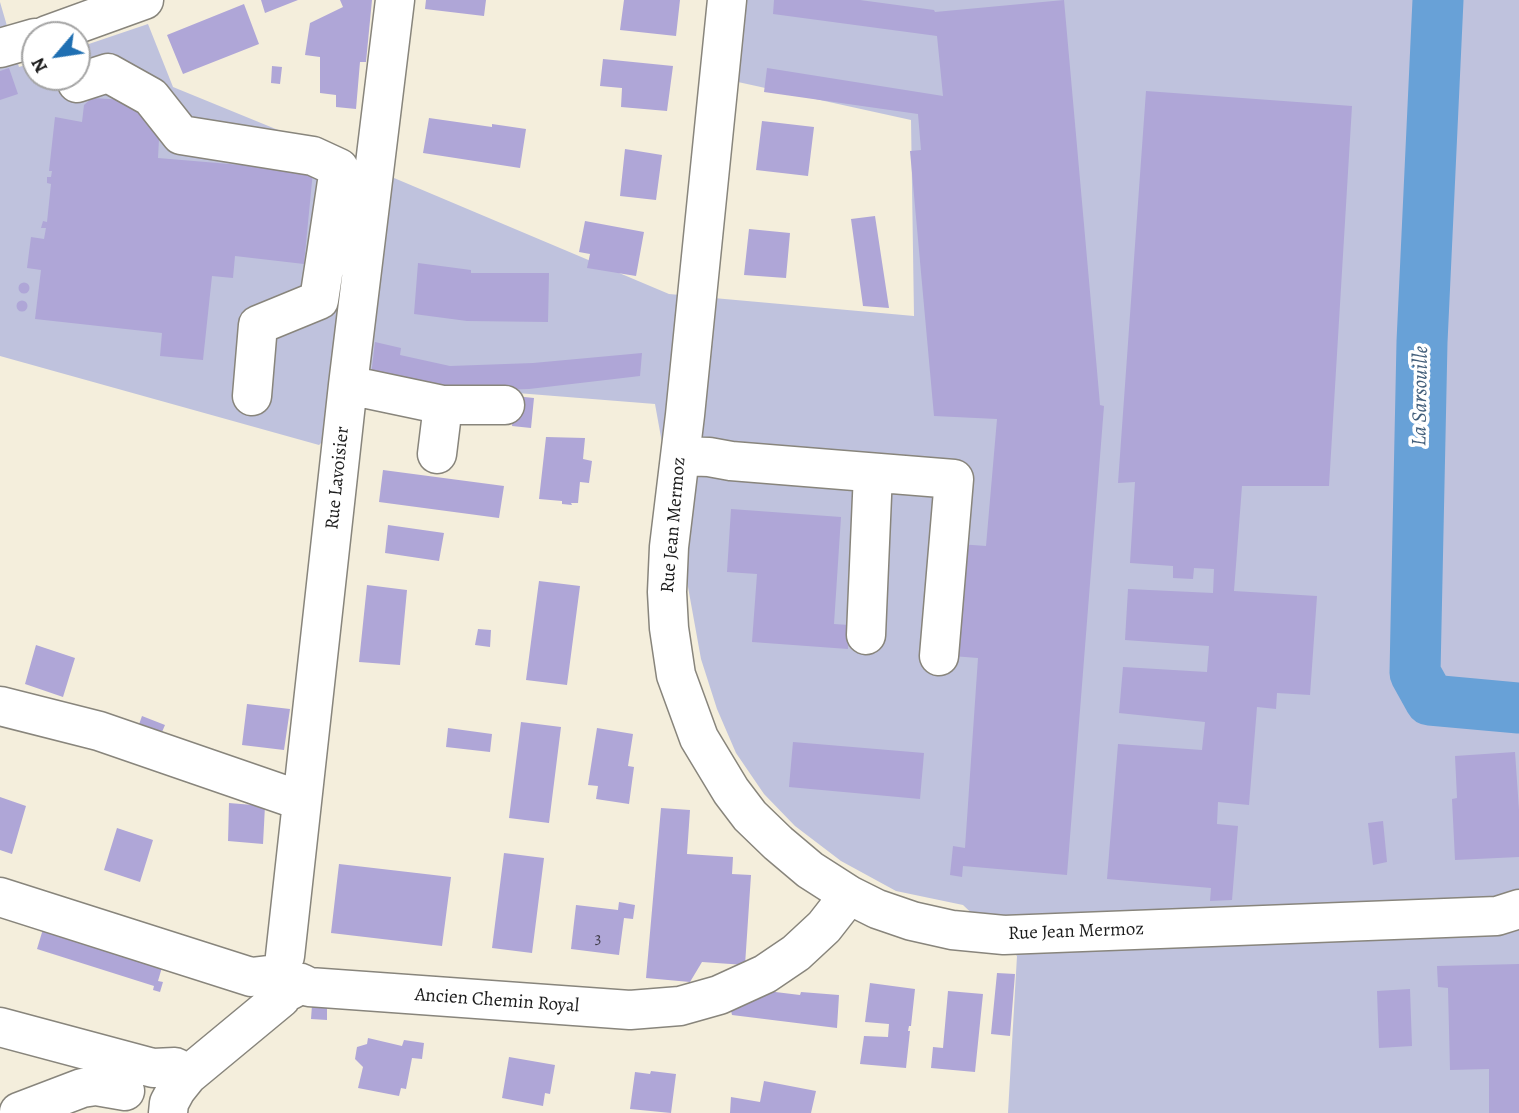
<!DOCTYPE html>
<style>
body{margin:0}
#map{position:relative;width:1519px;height:1113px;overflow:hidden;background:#f4eedc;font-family:Alegreya,serif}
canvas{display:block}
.north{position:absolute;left:21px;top:21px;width:70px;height:70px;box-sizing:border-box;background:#fff;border:2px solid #a4a4a4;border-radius:50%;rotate:241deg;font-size:19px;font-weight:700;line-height:28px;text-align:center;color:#1c1c1c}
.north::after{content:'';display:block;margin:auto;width:24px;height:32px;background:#1f6fb2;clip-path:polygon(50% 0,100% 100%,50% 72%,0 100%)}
</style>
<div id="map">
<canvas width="1519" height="1113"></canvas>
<div class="north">N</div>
</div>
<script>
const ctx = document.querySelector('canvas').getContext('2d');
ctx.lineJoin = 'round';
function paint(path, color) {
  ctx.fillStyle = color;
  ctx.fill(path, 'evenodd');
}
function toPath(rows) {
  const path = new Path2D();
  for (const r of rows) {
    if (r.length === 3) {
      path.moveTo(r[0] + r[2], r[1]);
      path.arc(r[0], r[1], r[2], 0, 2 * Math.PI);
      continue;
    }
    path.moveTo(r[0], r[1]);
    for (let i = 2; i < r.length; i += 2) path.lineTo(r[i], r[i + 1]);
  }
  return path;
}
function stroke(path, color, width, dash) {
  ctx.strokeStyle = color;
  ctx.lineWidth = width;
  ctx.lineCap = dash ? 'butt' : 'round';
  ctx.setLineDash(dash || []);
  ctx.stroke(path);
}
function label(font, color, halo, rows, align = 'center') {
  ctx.font = font + ' Alegreya,serif';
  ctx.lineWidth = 7;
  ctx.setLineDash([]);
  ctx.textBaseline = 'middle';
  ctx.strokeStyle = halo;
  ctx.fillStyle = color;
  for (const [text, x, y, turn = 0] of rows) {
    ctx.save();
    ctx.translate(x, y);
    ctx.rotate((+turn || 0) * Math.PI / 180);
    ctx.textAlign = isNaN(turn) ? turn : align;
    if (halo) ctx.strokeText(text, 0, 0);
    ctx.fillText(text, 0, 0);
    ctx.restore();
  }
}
const industrial = toPath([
 [744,0,1519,0,1519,1113,1008,1113,1017,956,963,905,896,891,841,861,795,826,764,794,736,753,717,709,701,659,655,404,517,393,370,397,319,445,0,356,0,2,19,67,35,62,35,77,77,77,77,48,148,24,173,87,349,159,669,294,914,316,911,120,738,82]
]);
const river = toPath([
 [1438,0,1422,342,1415,673,1430,700,1519,708]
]);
const building = toPath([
 [261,0,298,0,265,13],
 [340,0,372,0,366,62,360,62,356,109,336,107,336,95,320,93,320,57,305,55,310,23,343,7],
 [426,0,486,0,484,16,425,9],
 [624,0,680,0,676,36,620,30],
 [774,0,860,0,934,10,935,12,1064,0,1099,393,1100,405,1104,406,1067,875,963,866,962,877,950,875,953,846,965,848,978,658,952,656,959,544,986,546,997,419,934,416,910,151,921,150,918,114,764,92,767,68,943,96,937,36,773,14],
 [244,4,259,44,183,74,167,35],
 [603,59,673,66,667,111,621,107,622,88,600,86],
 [272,66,282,67,280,84,271,83],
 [9,68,18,94,0,100,0,71],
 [1146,91,1352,106,1329,486,1242,486,1234,591,1317,596,1310,695,1277,693,1276,709,1257,707,1249,805,1218,802,1217,824,1238,826,1232,900,1210,901,1211,888,1107,879,1118,744,1202,750,1205,722,1119,713,1123,667,1207,672,1209,646,1125,640,1128,589,1213,593,1214,569,1194,568,1193,579,1173,578,1173,566,1130,563,1135,482,1118,483],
 [92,98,126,100,145,110,144,121,159,139,158,158,313,171,304,264,235,256,233,278,212,276,203,360,160,356,162,333,35,319,41,270,27,268,31,237,44,239,46,228,41,228,43,221,47,222,51,184,47,183,47,177,51,177,52,171,49,171,55,117,82,122,84,105],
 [429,118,492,127,492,124,526,129,520,168,423,153],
 [762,121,814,127,808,176,756,170],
 [625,149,662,155,656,200,620,196],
 [875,216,889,308,863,306,851,219],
 [585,221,644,232,636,276,587,268,590,254,579,252],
 [749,229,790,233,786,278,744,275],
 [418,263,471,270,471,273,549,273,548,322,467,321,414,314],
 [24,288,5.5],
 [22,306,5.5],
 [375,342,401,348,400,355,450,366,533,363,642,353,640,376,529,389,449,392,371,376],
 [515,396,534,398,531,428,512,426],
 [546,437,585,438,583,459,592,461,589,483,580,482,578,503,571,503,572,505,562,504,562,501,539,499],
 [383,470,504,486,499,518,379,502],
 [731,509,841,517,834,624,849,625,848,649,752,642,757,574,727,572],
 [388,525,444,533,439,561,385,553],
 [539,581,580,586,567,685,526,680],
 [367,585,407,590,400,665,359,662],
 [478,629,491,630,490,647,475,645],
 [36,645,75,658,63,697,25,684],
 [247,704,290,709,284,750,242,745],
 [142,716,165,725,159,739,137,730],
 [521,722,561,727,549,823,509,818],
 [448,728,492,734,490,752,446,747],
 [597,728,633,734,628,766,634,767,629,804,596,799,598,786,588,785],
 [793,742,924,753,920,799,789,787],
 [1515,752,1519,810,1519,857,1455,860,1452,799,1457,798,1455,756],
 [0,797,26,806,12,854,0,850],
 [229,803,265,806,263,844,228,841],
 [661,808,690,810,687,854,733,857,732,874,751,875,745,965,702,962,690,982,646,978],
 [1383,821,1387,862,1373,865,1368,823],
 [117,828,153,840,140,882,104,870],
 [504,853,544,858,532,953,492,948],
 [339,864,451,877,442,946,331,933],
 [619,902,635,905,633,919,624,918,619,955,571,949,576,905,618,910],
 [43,929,163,964,158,981,163,982,160,992,153,990,154,986,37,949],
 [1519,964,1519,1113,1489,1113,1489,1069,1450,1070,1448,988,1438,987,1437,966],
 [997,973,1015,974,1010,1036,991,1034],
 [870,983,915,989,911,1026,909,1026,908,1031,910,1031,906,1068,860,1064,864,1036,888,1037,889,1024,865,1022],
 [1410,989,1412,1046,1379,1048,1377,991],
 [759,990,800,995,801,992,839,995,837,1028,732,1015,729,1002],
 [948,991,983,994,975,1072,931,1068,933,1047,943,1048],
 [312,1005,327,1006,327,1020,311,1019],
 [368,1038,402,1046,404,1040,424,1043,422,1059,412,1058,406,1089,401,1088,399,1096,358,1088,363,1067,355,1059,357,1047,367,1044],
 [509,1057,555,1065,550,1094,545,1093,543,1106,502,1098],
 [651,1071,676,1074,671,1113,630,1109,635,1072,650,1074],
 [764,1081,816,1091,811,1113,730,1113,731,1097,760,1102]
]);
const minor = toPath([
 [727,0,685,415,669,547,667,592,669,628,676,675,699,738,731,791,750,816,778,843,810,870,849,895,877,909,912,921,952,930,1004,935,1497,916,1519,909],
 [47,35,144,0],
 [0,48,35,38],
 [77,83,108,73,151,97,181,135,313,156,339,168,326,255],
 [348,385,443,405,437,454],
 [252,396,258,325,319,300,326,255,351,256],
 [443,405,505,405],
 [680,456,709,457,731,461,954,479,939,656],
 [866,635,873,473],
 [0,706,99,731,302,801],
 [0,897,251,977,268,975],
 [285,956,348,385,395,0],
 [0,1027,153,1068,175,1067,188,1075],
 [19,1112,82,1088,96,1086,125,1091],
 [168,1113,169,1103,176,1090,188,1075,281,998,282,991,291,990,301,983,309,987,630,1010,680,1006,719,995,765,974,796,953,824,927,849,895]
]);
const numberNames = [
 ["3",598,939]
];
const streetNames = [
 ["Rue Lavoisier",338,478,-84],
 ["Rue Jean Mermoz",674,525,-85],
 ["Rue Jean Mermoz",1076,932,-2],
 ["Ancien Chemin Royal",497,1001,4]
];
const waterNames = [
 ["La Sarsouille",1421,396,-89]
];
paint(industrial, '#bfc2dd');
stroke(river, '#68a1d7', 51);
paint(building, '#afa6d7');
stroke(minor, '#88857c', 41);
stroke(minor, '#fff', 38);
label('16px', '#413e4b', null, numberNames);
label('19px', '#1c1c1c', '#fff', streetNames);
label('italic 21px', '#425e7a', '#fff', waterNames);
</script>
